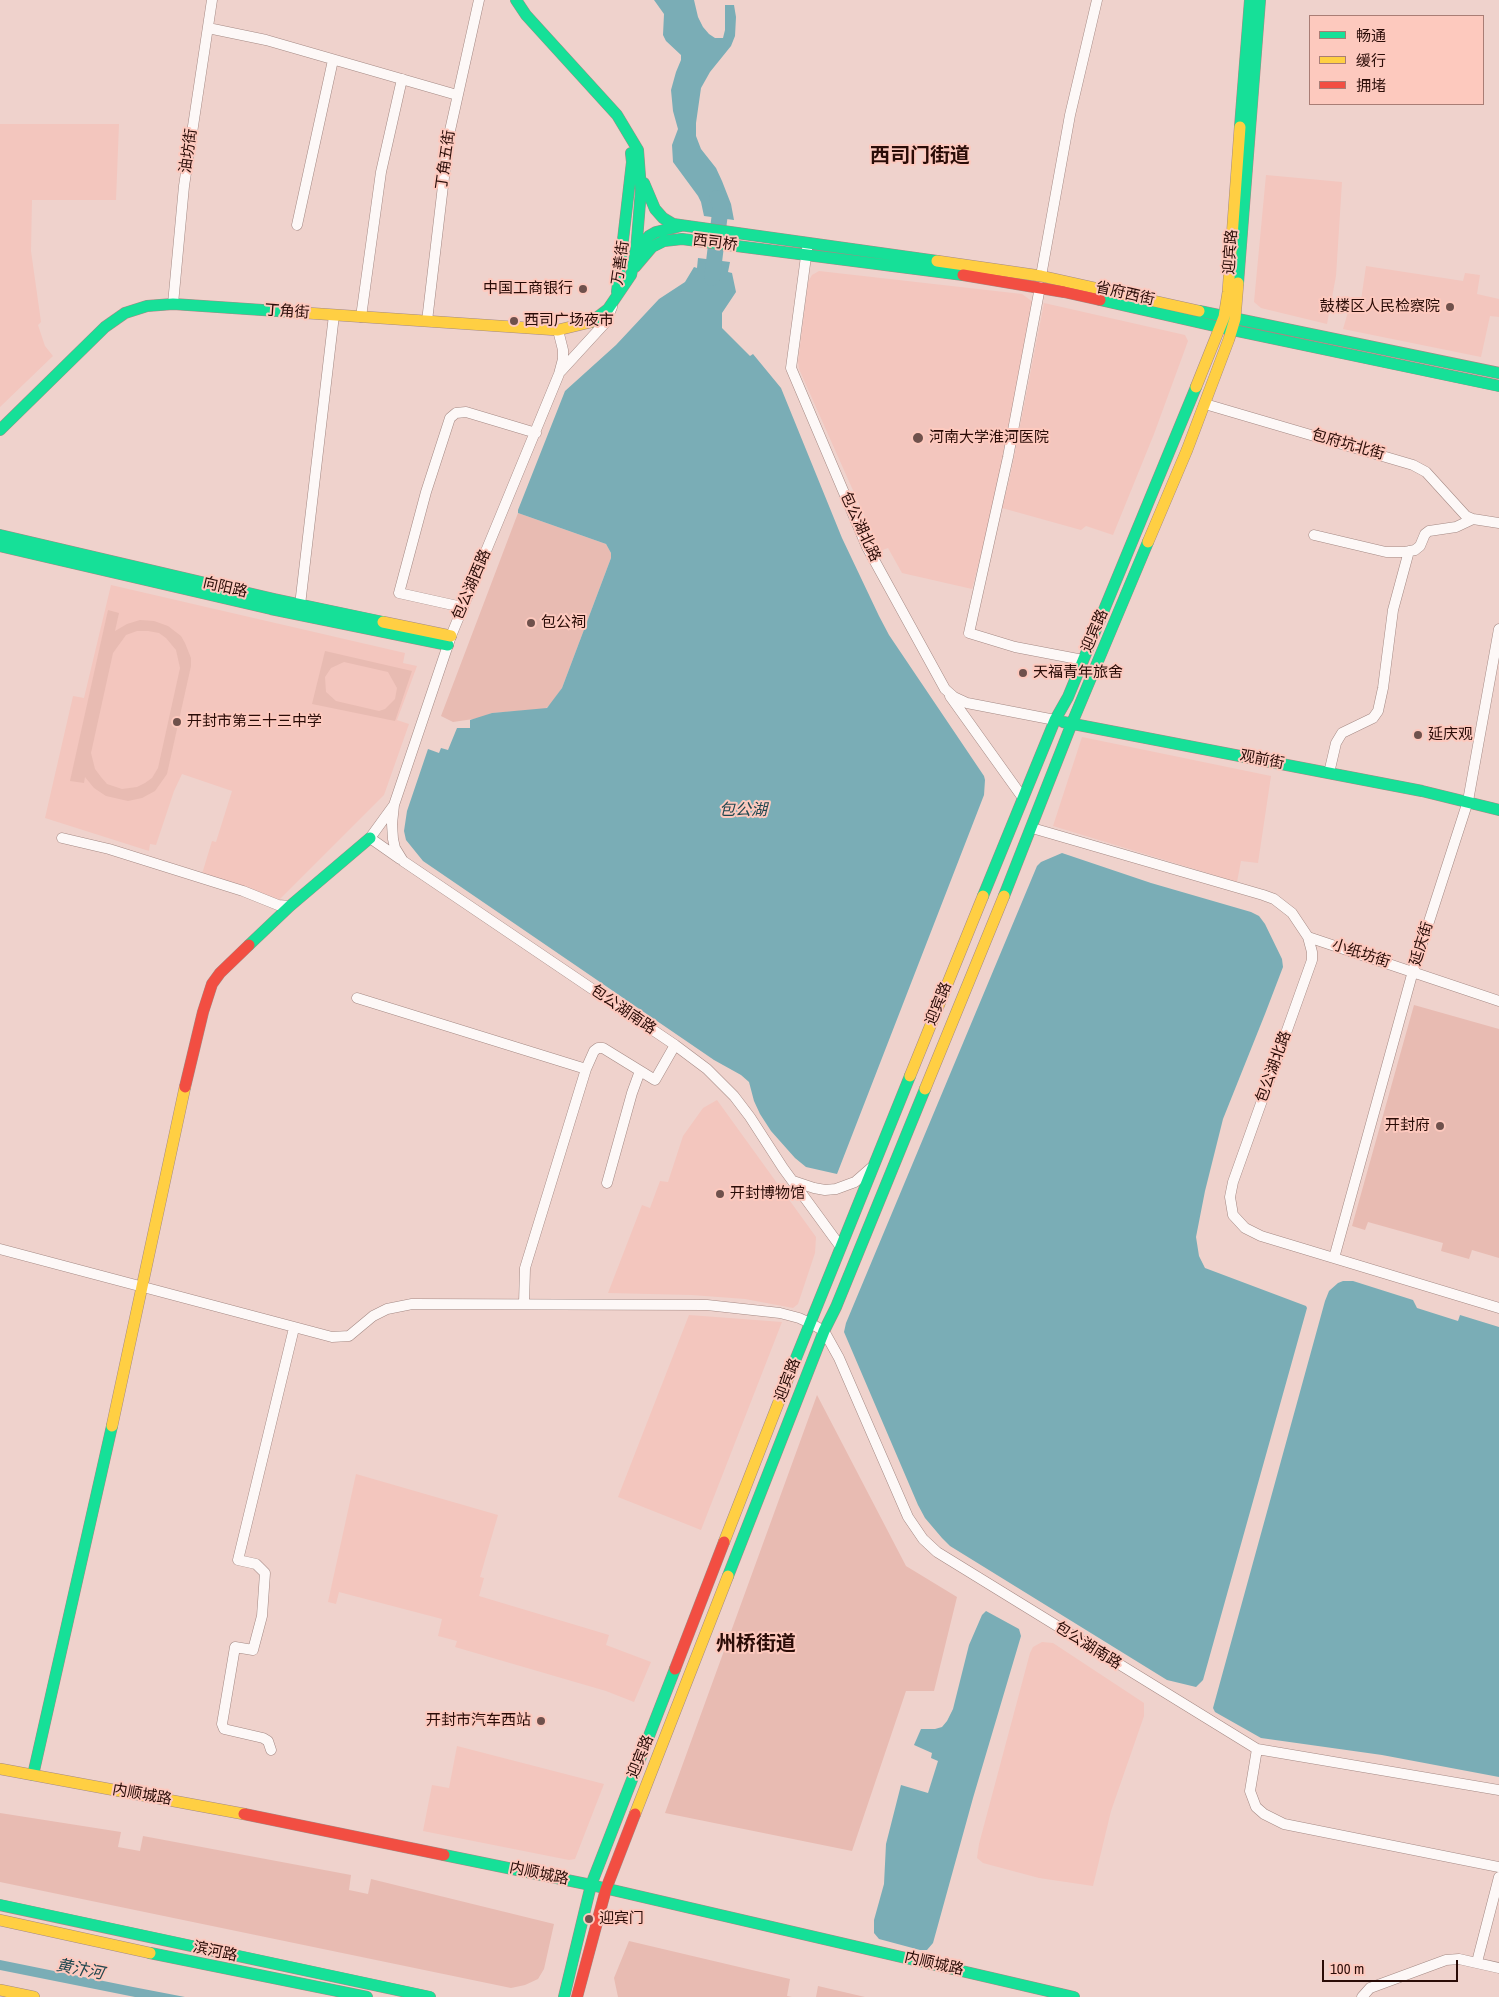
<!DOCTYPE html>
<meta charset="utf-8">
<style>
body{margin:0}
#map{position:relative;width:1499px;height:1997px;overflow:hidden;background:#efd2cc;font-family:"Archivo Narrow","Noto Sans SC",sans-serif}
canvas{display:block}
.legend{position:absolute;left:1309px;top:15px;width:175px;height:90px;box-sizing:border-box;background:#fdc9be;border:1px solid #a97d75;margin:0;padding:6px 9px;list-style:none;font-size:15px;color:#2a0c07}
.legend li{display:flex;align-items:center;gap:10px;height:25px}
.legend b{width:25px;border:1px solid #a97d75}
.scale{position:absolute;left:1322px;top:1960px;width:136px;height:22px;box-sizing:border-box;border:2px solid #2a0c07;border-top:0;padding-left:6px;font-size:15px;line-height:18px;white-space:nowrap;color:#2a0c07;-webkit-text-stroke:4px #fdc9be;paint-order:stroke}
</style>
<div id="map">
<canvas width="1499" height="1997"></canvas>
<ul class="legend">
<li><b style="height:6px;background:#16e098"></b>畅通</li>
<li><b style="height:6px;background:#ffcf43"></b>缓行</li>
<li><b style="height:6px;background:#f24e42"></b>拥堵</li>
</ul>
<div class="scale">100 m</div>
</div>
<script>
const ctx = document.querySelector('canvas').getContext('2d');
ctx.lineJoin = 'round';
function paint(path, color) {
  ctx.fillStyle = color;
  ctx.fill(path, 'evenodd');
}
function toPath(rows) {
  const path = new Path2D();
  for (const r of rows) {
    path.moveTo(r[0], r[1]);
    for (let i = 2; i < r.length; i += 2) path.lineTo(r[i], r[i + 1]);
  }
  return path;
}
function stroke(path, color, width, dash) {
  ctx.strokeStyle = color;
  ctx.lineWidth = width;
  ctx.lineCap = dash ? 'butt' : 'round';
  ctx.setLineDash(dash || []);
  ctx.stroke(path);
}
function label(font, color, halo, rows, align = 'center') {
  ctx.font = font + ' "Archivo Narrow","Noto Sans SC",sans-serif';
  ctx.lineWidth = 4;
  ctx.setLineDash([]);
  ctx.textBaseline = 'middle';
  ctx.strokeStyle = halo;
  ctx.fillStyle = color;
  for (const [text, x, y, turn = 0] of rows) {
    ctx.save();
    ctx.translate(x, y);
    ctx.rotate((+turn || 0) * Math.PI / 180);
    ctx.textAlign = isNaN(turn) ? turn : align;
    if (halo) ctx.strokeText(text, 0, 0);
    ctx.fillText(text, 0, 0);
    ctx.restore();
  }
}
const built = toPath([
 [0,124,119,124,116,200,32,200,31,251,41,322,38,325,45,346,53,356,0,407],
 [1266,175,1342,182,1336,276,1327,324,1261,308,1254,302],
 [1366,266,1463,281,1465,273,1480,275,1477,294,1499,299,1499,317,1490,316,1481,357,1343,329,1348,312,1359,314],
 [819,271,1022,294,1033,302,993,508,972,589,902,573,888,548,880,551,799,369,798,361,808,282,812,275],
 [1044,303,1185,335,1188,341,1154,434,1113,535,1086,526,1081,530,1002,508,1011,472],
 [111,585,405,653,403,663,417,666,397,720,409,724,384,795,279,900,202,874,212,841,216,842,232,791,182,774,174,791,156,845,150,844,149,851,45,818,73,696,84,698],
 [1082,737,1271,776,1258,863,1241,861,1237,882,1053,826],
 [717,1100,816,1237,815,1253,798,1304,793,1308,745,1299,692,1295,608,1293,642,1205,650,1208,660,1181,668,1182,683,1136,703,1108],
 [689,1315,782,1322,701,1530,618,1497],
 [356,1474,498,1515,480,1577,484,1578,479,1596,609,1635,606,1645,651,1662,634,1702,606,1691,455,1647,457,1641,438,1636,442,1619,339,1592,336,1604,328,1602],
 [1042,1642,1053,1643,1144,1703,1144,1716,1111,1811,1093,1886,1039,1878,983,1863,977,1858,979,1844,1030,1653,1033,1647],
 [457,1746,604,1784,575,1859,569,1860,423,1831,432,1785,449,1788]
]);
const green = toPath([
 [518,513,606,544,611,553,611,558,562,688,551,704,545,709,492,713,480,718,453,722,441,716],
 [108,610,119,613,115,631,127,624,140,620,154,621,168,626,181,636,185,643,191,658,191,666,167,774,155,791,142,798,128,801,106,796,94,788,85,777,84,783,70,781],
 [137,631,148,631,159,633,166,638,176,650,180,668,158,768,152,778,145,783,137,787,122,789,107,784,101,777,95,769,91,753,113,653,126,635],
 [325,651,412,671,395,721,312,704],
 [344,662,388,672,397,688,395,699,385,709,379,711,336,701,326,692,325,677,331,668],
 [1414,1005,1499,1029,1499,1258,1472,1250,1469,1259,1441,1251,1443,1243,1368,1222,1365,1230,1352,1226],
 [817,1395,906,1566,957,1597,934,1691,906,1691,852,1851,665,1813],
 [0,1813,121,1832,118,1847,140,1851,143,1836,351,1875,349,1890,368,1894,371,1879,554,1924,544,1969,538,1979,525,1985,511,1988,0,1882],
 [629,1941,790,1979,787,1996,792,1997,618,1997,614,1978],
 [818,1986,865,1997,816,1997]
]);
const water = toPath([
 [654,0,694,0,698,17,703,27,709,34,715,38,723,38,725,30,725,5,734,5,736,17,735,36,731,46,710,72,701,88,696,123,696,136,701,149,716,168,722,181,731,204,734,220,704,216,701,202,698,196,673,162,672,145,678,129,673,111,671,90,676,72,681,60,681,55,666,41,663,35,664,14],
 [698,258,730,262,728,272,732,273,736,292,722,313,722,328,750,356,753,354,781,388,842,538,879,616,889,635,984,776,985,780,984,795,837,1174,806,1167,795,1158,771,1131,760,1114,754,1101,749,1082,741,1075,714,1060,423,861,406,840,404,831,407,811,428,749,439,753,441,748,448,750,457,728,470,728,470,720,492,713,547,708,562,688,611,558,611,553,606,544,518,513,518,510,565,391,616,345,659,299,685,282,694,267,697,268],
 [1062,853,1151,883,1251,912,1259,916,1265,924,1282,959,1283,967,1265,1014,1223,1119,1205,1191,1196,1237,1199,1256,1205,1268,1306,1306,1307,1308,1203,1680,1196,1687,1167,1680,950,1546,942,1538,925,1518,918,1505,844,1332,846,1323,1037,866,1041,862],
 [1343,1281,1353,1281,1413,1300,1417,1308,1458,1321,1460,1315,1499,1327,1499,1777,1382,1755,1261,1738,1215,1712,1213,1708,1325,1301,1329,1291,1338,1283],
 [986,1611,1019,1629,1021,1636,973,1798,933,1943,927,1950,920,1950,879,1939,874,1933,874,1920,884,1884,886,1844,901,1785,928,1793,938,1761,931,1758,932,1753,914,1745,921,1729,935,1729,942,1727,947,1721,953,1709,969,1645,982,1615],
 [0,1960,133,1987,185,1997,135,1997,0,1970]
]);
const river = toPath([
 [712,278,721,205,717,198]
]);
const street = toPath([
 [208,28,266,40,457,95],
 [297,225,333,60],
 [807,249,791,368,867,547,945,689,954,697,967,703,1055,720],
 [1041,276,1070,115,1097,0],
 [1040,287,1008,457,969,633,1015,647,1083,660],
 [173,304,184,186,212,0],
 [361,317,381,172,402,79],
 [427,321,449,135,479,0],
 [561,371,605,323,612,307],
 [1205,404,1413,465,1426,472,1466,516,1473,519,1499,523],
 [1314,535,1386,552,1405,552,1415,550,1420,546,1425,534,1429,531,1456,527,1473,519],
 [300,605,334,315],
 [462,607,399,593,426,492,450,418,456,413,466,412,536,433],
 [950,696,1023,798],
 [1329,773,1336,743,1342,733,1373,718,1378,711,1383,688,1393,610,1409,551],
 [394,805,392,824,393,839,395,848,403,861,675,1045,707,1069,734,1096,750,1117,783,1168,840,1246],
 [1032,828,1263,895,1274,899,1292,913,1308,937,1312,952,1312,960,1233,1182,1230,1197,1233,1215,1245,1228,1261,1236,1499,1308],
 [62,838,109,849,243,891,278,905,290,906],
 [400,859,370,838,394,805,451,636,559,374,563,359,563,350,558,330],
 [1308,937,1499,1001],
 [357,998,586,1069,594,1051,598,1048,603,1048,655,1080,675,1045],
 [793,1181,814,1188,825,1190,836,1189,855,1182,871,1168],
 [607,1183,632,1093,640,1071],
 [0,1249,332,1337,349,1336,373,1316,387,1309,412,1304,707,1305,780,1313,799,1318,810,1323,824,1331,839,1358,908,1517,923,1539,937,1552,1257,1749,1499,1790],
 [1334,1258,1413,971,1468,801,1499,629],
 [524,1304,525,1268,586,1069],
 [1257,1749,1250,1791,1256,1807,1264,1814,1284,1824,1499,1867],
 [271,1750,268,1741,263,1738,224,1729,222,1724,235,1647,253,1650,262,1616,265,1573,256,1564,238,1560,294,1328],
 [1477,1962,1499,1877],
 [1362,1997,1370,1988,1446,1960,1459,1959,1499,1968]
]);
const fast = toPath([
 [516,0,526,15,617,115,638,150,641,190,636,252,631,275,608,309,591,322],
 [1240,127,1250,0],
 [644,183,655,209,663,218,673,224,937,261],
 [635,253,649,236,656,232,681,226],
 [635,267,652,247,664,241,682,239,963,275],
 [1238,283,1260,0],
 [617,292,632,162,631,153],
 [1100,300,1232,330,1499,386],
 [1199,311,1499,373],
 [0,430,105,327,125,313,147,306,173,304,292,312],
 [0,535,274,599,383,622],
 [0,546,271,609,448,645],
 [1063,722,1422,791,1499,810],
 [983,896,1055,720,1068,697,1196,387],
 [1004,896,1072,723,1148,542],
 [249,945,290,906,370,838],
 [792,1368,910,1076],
 [728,1576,824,1331,836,1307,925,1089],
 [33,1775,112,1426],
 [444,1855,591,1885,1074,1997],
 [0,1905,430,1997],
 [150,1953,367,1997],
 [564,1997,591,1885,675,1669]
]);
const slow = toPath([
 [937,261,1041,276,1199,311],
 [292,312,558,330,591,322],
 [1196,387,1224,317,1228,292,1240,127],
 [1148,542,1187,450,1229,339,1235,319,1238,283],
 [383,622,451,636],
 [910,1076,983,896],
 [925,1089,1004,896],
 [112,1426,185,1087],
 [724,1542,792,1368],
 [0,1769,244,1814],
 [635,1814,728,1576],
 [0,1920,150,1953],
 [0,1990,34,1997]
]);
const jam = toPath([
 [963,275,1064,292,1100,300],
 [185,1087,203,1012,212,984,220,973,249,945],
 [675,1669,724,1542],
 [244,1814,444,1855],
 [577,1997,606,1889,635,1814]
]);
const markers = [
 [583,289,5,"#6f514c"],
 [1450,307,5,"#6f514c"],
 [514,321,5,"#6f514c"],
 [918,438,6,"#6f514c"],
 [531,623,5,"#6f514c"],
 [1023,673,5,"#6f514c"],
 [177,722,5,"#6f514c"],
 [1418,735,5,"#6f514c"],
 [1440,1126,5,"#6f514c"],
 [720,1194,5,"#6f514c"],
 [541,1721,5,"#6f514c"],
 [589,1919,5,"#6f514c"]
];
const streetNames = [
 ["油坊街",189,151,-82],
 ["丁角五街",446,160,-82],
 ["西司桥",715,243,7],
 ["迎宾路",1231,252,-86],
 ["万善街",621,263,-82],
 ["省府西街",1125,294,13],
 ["丁角街",287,312,4],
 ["包府坑北街",1348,445,16],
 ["包公湖北路",860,527,65],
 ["包公湖西路",472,585,-67],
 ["向阳路",225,588,13],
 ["迎宾路",1095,631,-67],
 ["观前街",1262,760,11],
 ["延庆街",1422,944,-73],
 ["小纸坊街",1361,954,18],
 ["迎宾路",939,1004,-68],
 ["包公湖南路",623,1010,34],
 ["包公湖北路",1274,1067,-70],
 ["迎宾路",788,1380,-69],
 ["包公湖南路",1088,1646,32],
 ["迎宾路",641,1757,-68],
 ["内顺城路",142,1795,10],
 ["内顺城路",539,1874,12],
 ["滨河路",215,1952,12],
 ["内顺城路",934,1964,13]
];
const poiNames = [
 ["中国工商银行",573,289,"right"],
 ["鼓楼区人民检察院",1440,307,"right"],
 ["西司广场夜市",524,321],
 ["河南大学淮河医院",929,438],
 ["包公祠",541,623],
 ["天福青年旅舍",1033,673],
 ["开封市第三十三中学",187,722],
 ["延庆观",1428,735],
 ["开封府",1430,1126,"right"],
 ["开封博物馆",730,1194],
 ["开封市汽车西站",531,1721,"right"],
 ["迎宾门",599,1919]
];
const waterNames = [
 ["包公湖",743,811],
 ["黄汴河",80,1970,11]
];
const districtNames = [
 ["西司门街道",920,157],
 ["州桥街道",756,1645]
];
paint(built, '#f3c6be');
paint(green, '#e8bbb2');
paint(water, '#7aadb6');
stroke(river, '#7aadb6', 16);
stroke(street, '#a48984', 11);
stroke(fast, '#a48984', 12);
stroke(slow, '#a48984', 12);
stroke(jam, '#a48984', 12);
stroke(street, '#fdf8f7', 10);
stroke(fast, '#16e098', 11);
stroke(slow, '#ffcf43', 11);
stroke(jam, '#f24e42', 11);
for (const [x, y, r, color] of markers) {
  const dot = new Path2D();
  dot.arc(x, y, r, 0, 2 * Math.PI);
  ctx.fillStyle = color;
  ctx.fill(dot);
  stroke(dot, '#fdc9be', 2);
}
label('15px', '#2a0c07', '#fdc9be', streetNames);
label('15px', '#2a0c07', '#fdc9be', poiNames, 'left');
label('italic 16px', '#20474f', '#fdc9be', waterNames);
label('bold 20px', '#2a0c07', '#fdc9be', districtNames);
</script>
